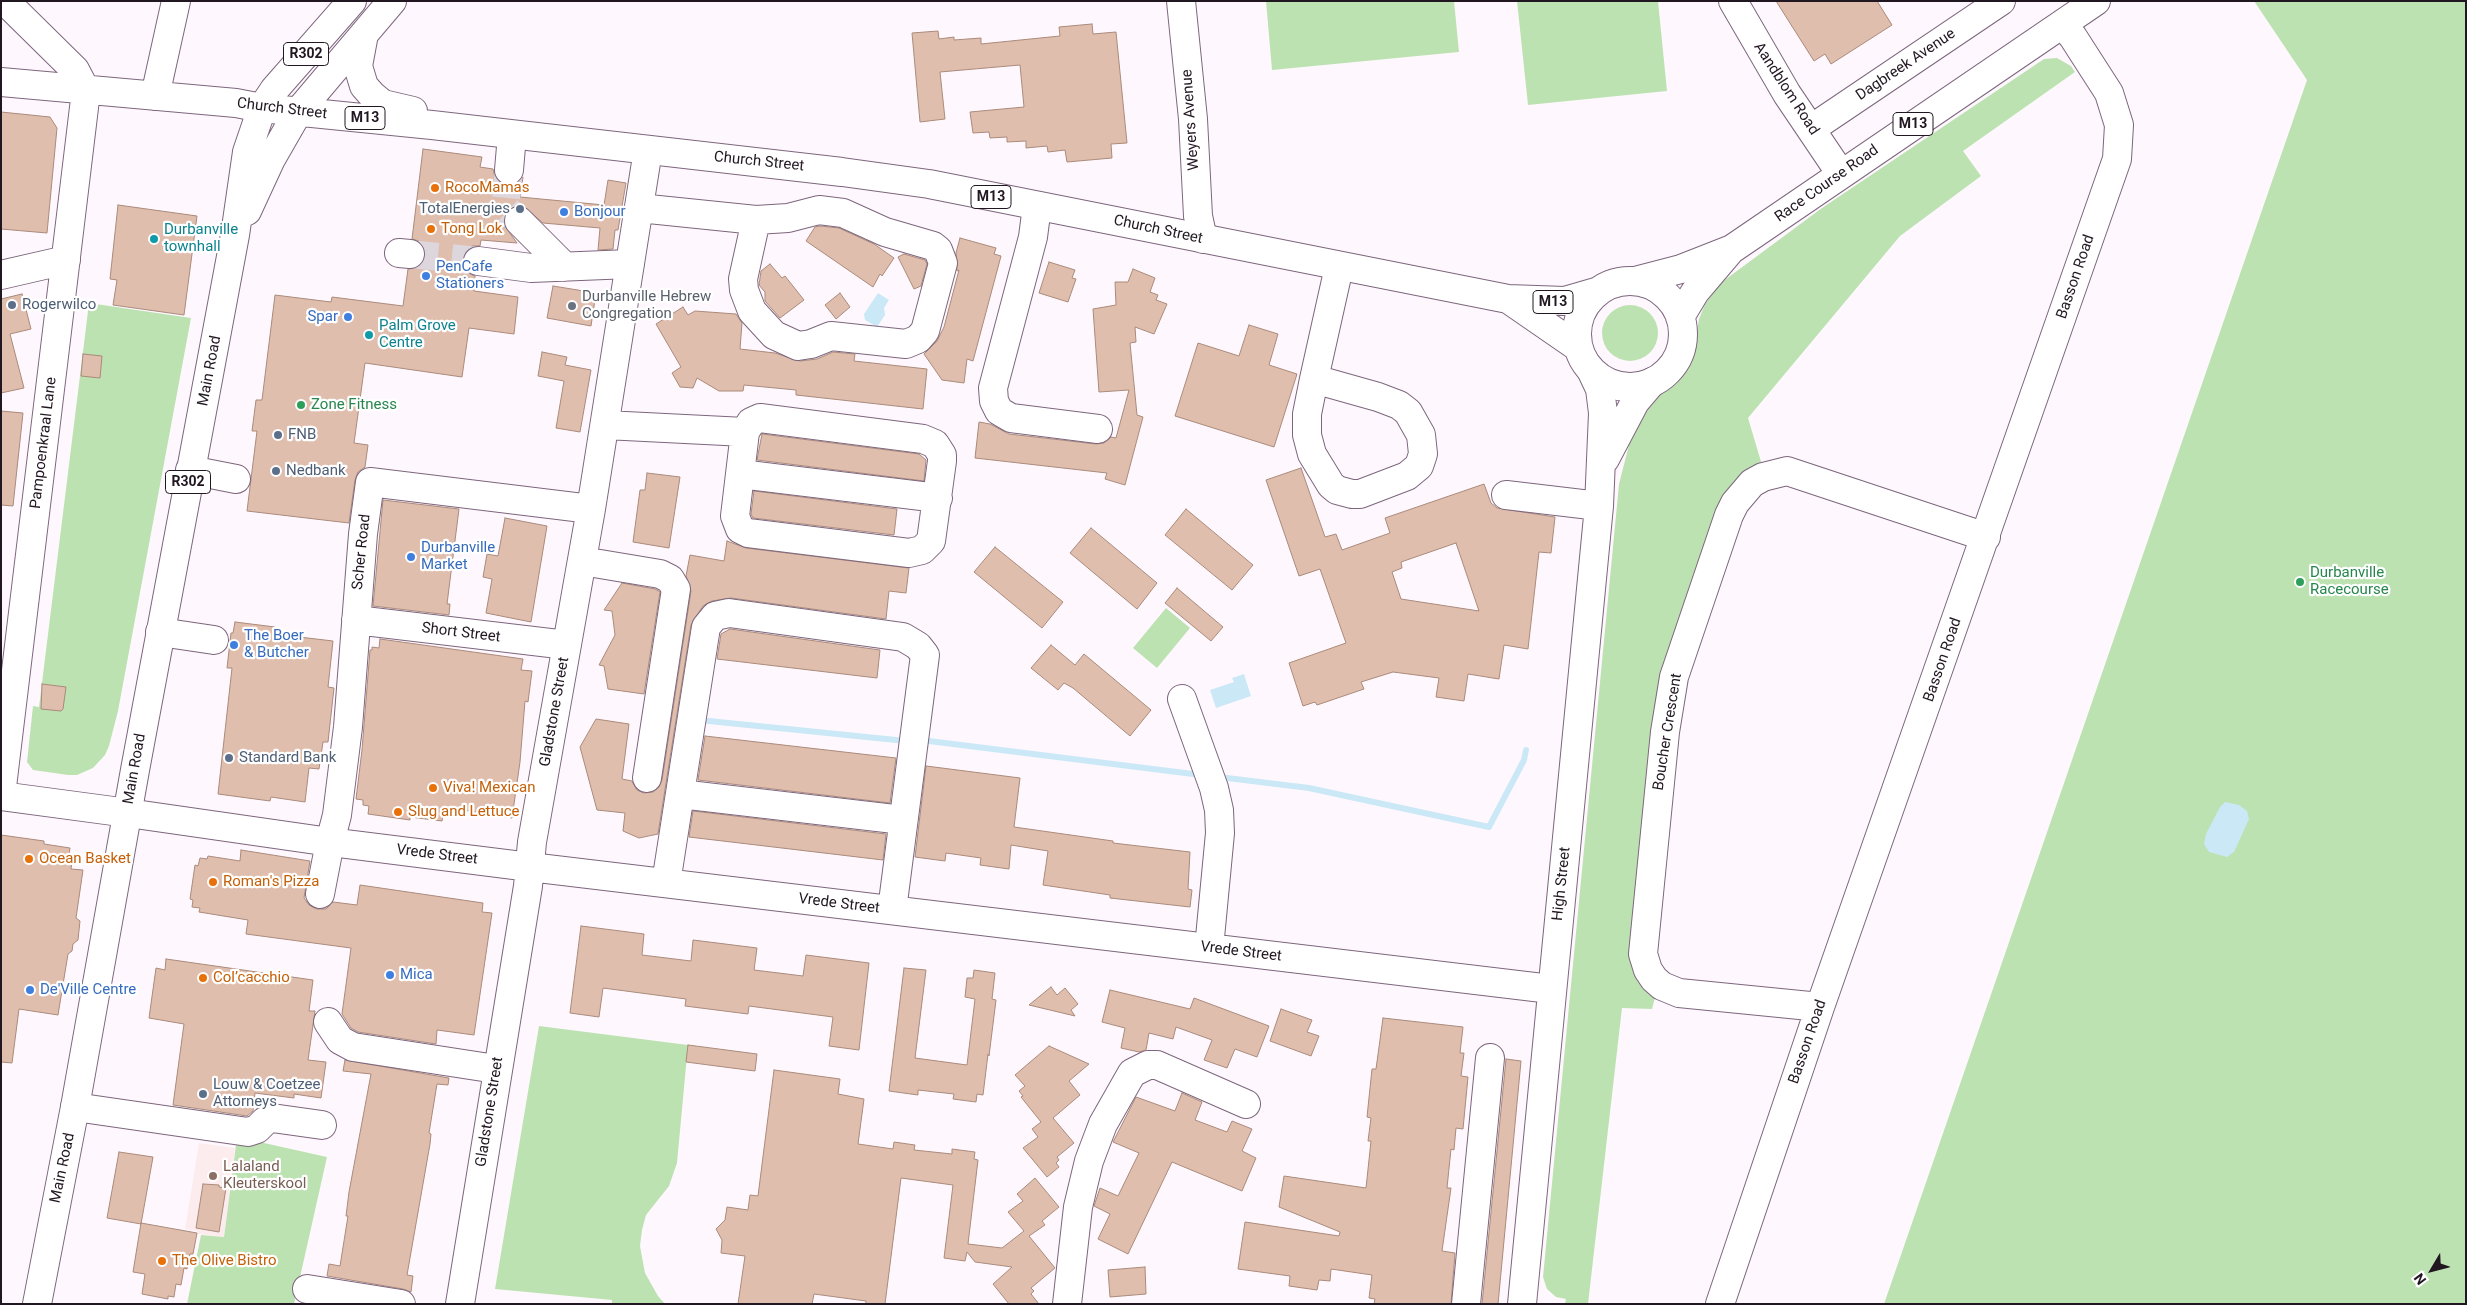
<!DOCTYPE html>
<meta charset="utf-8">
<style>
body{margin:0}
#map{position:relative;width:2467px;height:1305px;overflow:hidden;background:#fef8fe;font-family:Roboto,sans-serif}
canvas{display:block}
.frame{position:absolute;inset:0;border:2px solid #211721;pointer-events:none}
.north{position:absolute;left:2407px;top:1245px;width:50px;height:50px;-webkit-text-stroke:4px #fff;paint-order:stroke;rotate:233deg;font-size:14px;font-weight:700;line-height:20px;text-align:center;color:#211721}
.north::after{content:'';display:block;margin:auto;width:18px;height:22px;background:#211721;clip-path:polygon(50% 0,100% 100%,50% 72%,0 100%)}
</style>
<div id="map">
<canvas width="2467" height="1305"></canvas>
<div class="frame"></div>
<div class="north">N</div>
</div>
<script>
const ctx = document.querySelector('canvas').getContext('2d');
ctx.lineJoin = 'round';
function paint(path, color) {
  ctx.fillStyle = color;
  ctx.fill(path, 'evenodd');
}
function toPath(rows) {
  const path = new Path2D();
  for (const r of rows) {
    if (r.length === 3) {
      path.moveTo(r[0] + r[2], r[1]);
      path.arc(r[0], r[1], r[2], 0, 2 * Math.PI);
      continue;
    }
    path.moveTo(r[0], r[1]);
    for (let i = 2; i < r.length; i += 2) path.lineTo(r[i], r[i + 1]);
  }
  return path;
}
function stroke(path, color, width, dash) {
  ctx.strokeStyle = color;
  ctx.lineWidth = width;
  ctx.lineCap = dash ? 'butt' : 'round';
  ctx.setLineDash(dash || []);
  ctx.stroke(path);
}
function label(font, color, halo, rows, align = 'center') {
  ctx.font = font + ' Roboto,sans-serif';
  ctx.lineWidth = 4.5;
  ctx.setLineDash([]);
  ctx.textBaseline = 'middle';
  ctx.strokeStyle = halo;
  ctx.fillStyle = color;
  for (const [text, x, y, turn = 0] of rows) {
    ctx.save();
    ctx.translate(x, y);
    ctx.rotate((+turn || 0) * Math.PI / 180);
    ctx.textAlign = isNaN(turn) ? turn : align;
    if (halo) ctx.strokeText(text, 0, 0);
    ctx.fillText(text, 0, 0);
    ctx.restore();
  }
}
const education = toPath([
 [199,1143,235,1148,224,1237,197,1234,197,1231,185,1229]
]);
const green = toPath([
 [1266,1,1454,1,1459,52,1272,70],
 [1517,1,1658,1,1667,91,1528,105],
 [2254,1,2466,1,2466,1304,1884,1304,2307,80],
 [2057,58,2071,66,2075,72,1963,151,1981,176,1900,236,1748,418,1762,465,1664,679,1656,994,1652,1009,1622,1008,1588,1304,1565,1304,1566,1299,1556,1297,1547,1289,1543,1277,1619,484,1630,441,1646,412,1684,367,1695,343,1699,319,1705,304,1722,282,1822,208,2044,59],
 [89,303,191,318,118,711,109,746,105,755,93,768,77,775,68,775,33,770,27,762,33,706,39,707],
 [1630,333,28],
 [1166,608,1190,628,1157,668,1133,648],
 [539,1026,688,1045,677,1163,669,1186,646,1215,642,1230,640,1246,645,1273,658,1296,665,1304,612,1304,612,1300,495,1289],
 [237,1137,327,1157,294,1304,187,1304,201,1235,224,1237]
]);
const water = toPath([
 [878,293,889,300,884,308,885,315,877,327,865,320,864,314],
 [1244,674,1251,696,1216,708,1210,690,1234,682,1232,678],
 [2225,802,2239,805,2247,811,2249,819,2234,852,2227,857,2209,852,2204,844,2206,834,2220,807]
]);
const stream = toPath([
 [699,720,906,741],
 [921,740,1201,775],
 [1219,777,1309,788,1489,827,1524,760,1526,750]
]);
const building = toPath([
 [1776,1,1877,1,1892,25,1831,64,1825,54,1814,61,1776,1],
 [1092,24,1093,34,1116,32,1127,143,1111,144,1112,158,1067,162,1065,150,1048,152,1047,146,1026,148,1026,141,1007,142,1007,137,990,138,989,132,973,133,970,112,1024,107,1020,65,940,72,945,119,920,122,912,33,938,31,939,39,954,37,954,40,981,38,981,44,1060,36,1059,27,1092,24],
 [1,112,50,117,57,128,47,233,1,229,1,112],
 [423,149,482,157,480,167,493,169,495,177,500,182,507,185,516,184,523,177,520,197,604,205,608,180,626,183,618,230,615,230,613,249,598,250,600,228,543,223,523,206,515,206,508,210,504,216,504,225,517,243,481,240,480,246,472,246,466,251,463,259,464,267,468,273,475,276,474,291,518,297,514,334,469,328,462,377,365,363,354,443,368,445,365,467,358,472,355,480,349,523,247,511,257,431,252,431,256,400,262,400,275,295,331,302,332,297,403,306,408,269,417,268,423,263,425,256,424,247,419,241,412,239,423,149],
 [118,205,197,216,184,315,113,305,117,280,110,279,118,205],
 [820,226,839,228,874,244,894,258,882,276,880,274,873,287,806,241,815,227,820,226],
 [960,238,996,248,994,254,1001,256,973,361,967,359,964,383,942,380,924,354,937,341,944,327,959,270,957,271,956,253,960,238],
 [904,254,925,260,927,264,921,286,914,289,898,257,904,254],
 [1049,262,1075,270,1072,278,1076,279,1068,302,1039,293,1049,262],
 [770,264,782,278,785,276,804,300,780,318,765,301,765,292,759,285,761,271,770,264],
 [1133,269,1155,278,1150,292,1158,295,1156,300,1167,304,1154,334,1135,327,1136,342,1130,343,1137,415,1143,417,1125,485,1105,479,1107,473,975,458,979,422,990,424,1009,434,1096,444,1104,443,1111,437,1116,438,1129,390,1099,392,1093,309,1116,305,1115,282,1128,282,1133,269],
 [553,286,596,293,591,326,547,318,553,286],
 [840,293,850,307,836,319,825,305,840,293],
 [22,294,31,329,10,334,24,388,1,393,1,299,22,294],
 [683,307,688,315,695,311,736,314,742,323,740,349,775,353,800,361,817,359,833,352,855,354,854,361,927,369,923,409,796,395,796,390,744,385,743,391,719,391,697,378,693,388,680,387,672,373,681,367,656,324,683,307],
 [1249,325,1278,334,1269,365,1297,374,1274,447,1175,416,1198,343,1239,356,1249,325],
 [542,352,567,357,565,365,591,370,580,432,556,428,564,381,538,376,542,352],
 [83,354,102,356,100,378,81,376,83,354],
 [1,411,23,413,13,506,1,505,1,411],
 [762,434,919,454,926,460,924,481,757,460,762,434],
 [1301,468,1325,537,1336,534,1342,550,1390,533,1385,518,1484,484,1491,503,1497,508,1555,517,1551,553,1539,552,1528,649,1504,645,1499,679,1468,674,1464,701,1436,697,1439,678,1393,672,1361,682,1364,689,1317,705,1315,702,1303,706,1289,663,1346,643,1320,569,1299,576,1266,480,1301,468],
 [1456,543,1479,611,1401,599,1392,572,1402,568,1401,562,1456,543],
 [647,473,680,477,669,548,633,542,640,490,645,490,647,473],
 [754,491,897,509,894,535,753,518,751,514,754,491],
 [383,500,459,509,447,604,450,604,449,615,373,606,383,500],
 [1186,509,1253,565,1232,590,1165,535,1186,509],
 [505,518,547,526,531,622,486,613,492,579,483,577,487,554,498,556,505,518],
 [1091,528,1157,583,1137,609,1070,553,1091,528],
 [727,541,746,548,909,568,906,593,889,591,886,619,731,598,712,601,703,606,691,625,658,834,639,838,623,831,625,813,597,810,580,747,596,719,629,724,622,779,632,781,637,790,644,793,653,792,659,787,662,780,691,591,686,576,690,555,724,561,727,541],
 [995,547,1063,602,1042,628,974,572,995,547],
 [622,583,655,589,660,592,644,694,608,689,604,666,599,665,615,635,612,611,604,610,622,583],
 [1177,588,1223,627,1211,641,1165,603,1177,588],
 [235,622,275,627,274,634,333,641,328,687,334,688,328,742,323,742,319,769,309,768,305,802,271,797,270,801,218,794,232,668,227,668,231,633,233,633,235,622],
 [730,629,880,650,877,678,717,659,721,634,730,629],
 [380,639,523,659,521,670,532,671,528,702,525,701,520,762,512,818,445,807,442,821,410,817,410,820,368,814,369,806,363,805,363,800,356,799,362,750,370,650,372,650,372,647,379,648,380,639],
 [1051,645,1075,665,1084,654,1151,710,1130,736,1073,688,1064,683,1058,690,1031,668,1051,645],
 [42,684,66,687,63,709,61,711,41,709,42,684],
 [705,736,896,758,890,803,698,780,705,736],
 [926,766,1020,778,1014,827,1113,841,1113,843,1190,852,1188,889,1192,890,1190,907,1110,898,1110,895,1043,885,1048,851,1011,845,1009,869,980,865,981,858,946,853,945,861,915,857,926,766],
 [693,811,886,834,883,860,689,837,693,811],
 [1,835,44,841,44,844,70,848,68,861,72,861,71,869,83,870,76,918,80,921,78,940,73,944,72,951,68,954,58,1015,19,1009,12,1063,1,1062,1,835],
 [241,850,310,861,304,898,309,905,317,909,326,909,333,902,357,905,360,885,483,903,482,912,492,913,474,1035,437,1030,436,1044,358,1032,351,1028,342,1014,351,948,246,934,248,920,199,912,200,908,192,907,193,900,190,899,195,865,198,866,200,858,207,859,208,856,240,861,241,850],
 [581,926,644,934,642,955,691,961,693,940,757,948,754,970,803,976,806,955,869,963,859,1050,829,1046,833,1017,749,1006,748,1014,685,1006,686,999,603,988,599,1017,570,1013,581,926],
 [166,959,313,980,309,1011,315,1011,308,1060,326,1062,321,1098,294,1094,294,1098,255,1093,253,1111,247,1116,173,1105,184,1024,149,1018,156,968,165,970,166,959],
 [904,968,926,970,915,1058,967,1065,975,999,965,997,967,978,973,978,974,970,995,973,992,999,996,1000,989,1056,988,1054,983,1095,977,1094,976,1102,953,1099,954,1094,918,1090,918,1095,889,1091,904,968],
 [1051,987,1057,995,1065,988,1078,1004,1071,1010,1075,1016,1029,1005,1051,987],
 [1110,990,1190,1009,1194,998,1269,1026,1257,1057,1235,1049,1227,1068,1204,1060,1212,1040,1176,1027,1173,1039,1149,1033,1146,1050,1139,1052,1121,1048,1125,1028,1102,1022,1110,990],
 [1281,1009,1312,1020,1307,1032,1319,1036,1311,1056,1270,1041,1281,1009],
 [1383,1018,1463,1027,1460,1053,1464,1053,1461,1076,1468,1077,1463,1129,1456,1128,1454,1150,1451,1149,1447,1188,1451,1188,1442,1251,1455,1253,1451,1304,1374,1304,1375,1299,1369,1298,1372,1275,1331,1269,1330,1281,1319,1280,1317,1290,1289,1286,1290,1276,1238,1269,1245,1222,1339,1236,1340,1232,1279,1207,1284,1176,1366,1188,1371,1141,1368,1141,1371,1118,1367,1117,1372,1069,1376,1069,1383,1018],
 [688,1045,757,1054,755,1071,686,1062,688,1045],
 [1049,1046,1089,1064,1069,1081,1080,1095,1053,1118,1074,1143,1057,1157,1059,1160,1056,1163,1059,1167,1047,1177,1023,1148,1038,1137,1032,1129,1041,1122,1021,1097,1023,1096,1019,1091,1025,1086,1015,1075,1049,1046],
 [1506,1059,1521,1061,1498,1304,1482,1304,1506,1059],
 [345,1060,449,1078,448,1085,437,1084,429,1133,431,1134,430,1144,407,1275,413,1276,411,1292,403,1289,327,1276,329,1264,340,1266,348,1216,346,1216,349,1192,371,1074,343,1071,345,1060],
 [774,1070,840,1079,838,1094,864,1099,858,1144,893,1149,894,1142,915,1145,914,1150,952,1154,952,1149,975,1152,974,1159,978,1160,968,1244,1002,1248,1024,1231,1008,1212,1023,1201,1017,1194,1035,1178,1059,1207,1042,1221,1045,1225,1029,1236,1055,1268,1031,1288,1034,1291,1031,1294,1039,1304,1009,1304,993,1284,1012,1267,975,1262,967,1252,965,1261,944,1258,953,1185,901,1178,885,1304,866,1304,866,1301,814,1294,812,1304,738,1304,745,1256,721,1253,722,1240,716,1229,725,1220,727,1207,748,1210,750,1195,758,1196,774,1070],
 [1182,1093,1202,1102,1195,1120,1227,1132,1232,1121,1252,1129,1242,1151,1256,1158,1242,1191,1172,1162,1128,1254,1098,1239,1110,1214,1094,1206,1100,1188,1118,1196,1139,1153,1113,1142,1136,1097,1175,1111,1182,1093],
 [119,1152,153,1157,141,1224,107,1218,119,1152],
 [203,1184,219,1185,219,1187,226,1188,219,1232,196,1228,203,1184],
 [141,1223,197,1233,193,1254,190,1254,187,1269,184,1268,181,1285,176,1284,174,1297,168,1296,168,1299,142,1294,145,1274,133,1272,141,1223],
 [1145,1267,1146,1294,1110,1297,1108,1270,1145,1267]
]);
const minorTunnel = toPath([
 [509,170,505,208,519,221],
 [410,254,478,261]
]);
const minor = toPath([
 [1181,1,1193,119,1198,216,1203,239],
 [1733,1,1787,94,1841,174],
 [1,82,236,103,262,108],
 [155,96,176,1],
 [1811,129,2001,1],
 [509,170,512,135],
 [1037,206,1033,237,993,388,994,401,999,411,1011,418,1098,429],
 [639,208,756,220,788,218,819,210,843,213,885,232,933,246,938,250,943,263,925,331,918,339,906,344,831,336,811,344,798,346,774,335,752,311,744,290,743,279,756,220],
 [519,221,565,267],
 [399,253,410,254],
 [478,261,531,268,630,264],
 [1,275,66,260],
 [1314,379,1378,397,1399,405,1408,412,1421,435,1423,454,1419,466,1407,476,1360,494,1352,494,1337,490,1331,485,1312,454,1307,435,1307,414,1314,379,1339,267],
 [760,418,923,439,935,444,942,455,942,461,931,541,922,550,909,553,748,533,740,529,735,516,745,432,751,422,760,418],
 [605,425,745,432],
 [1605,459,1635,402,1652,382],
 [190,470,236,479],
 [740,474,938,498],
 [1506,495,1599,506],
 [582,561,660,574,670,579,676,589,647,778],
 [356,620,567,645],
 [160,632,214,640],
 [1182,699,1214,788,1219,810,1220,833,1209,948],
 [680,794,903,820],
 [1,795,86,91,75,70,5,1],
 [128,813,330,842,530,867,1551,989],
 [666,883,706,627,715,616,729,613,903,637,918,646,925,655,892,910],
 [320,894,330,842,337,815,348,727,363,534,370,482,591,509],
 [1820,1007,1679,993,1662,986,1654,979,1648,970,1643,954,1665,732,1674,677,1729,515,1735,503,1752,483,1763,477,1787,471,1986,537],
 [328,1022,340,1040,353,1047,496,1069],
 [75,1107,248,1132,257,1129,265,1121,272,1118,322,1125],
 [307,1289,401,1304],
 [460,1304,528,886,532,842,591,509,648,150],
 [1067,1304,1078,1207,1089,1161,1103,1124,1132,1073,1148,1065,1157,1065,1246,1104],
 [1466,1304,1490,1058],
 [1522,1304,1599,506,1603,413,1600,389,1592,372],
 [1720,1304,1820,1007,2117,159,2119,125,2109,93,2073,37,2063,24]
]);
const major = toPath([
 [364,34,358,66,364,86,372,95,383,104,413,111],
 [262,108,432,125,842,172,929,184,1508,299,1565,301,1596,292],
 [247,211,271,159,298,112,392,1],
 [1635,281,1681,269,1732,249,2096,1],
 [1630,334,53],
 [1508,299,1579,348],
 [1680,317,1695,292,1729,252],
 [1,796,128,813],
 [37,1304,75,1107,135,770,235,235,247,152,262,108,274,90,352,1]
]);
const markers = [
 [435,188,5,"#e8710a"],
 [520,209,5,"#5c6f8a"],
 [564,212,5,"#3f7fe0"],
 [431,229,5,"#e8710a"],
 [154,239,5,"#0f9aa8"],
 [426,276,5,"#3f7fe0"],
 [12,305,5,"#5c6f8a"],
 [572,306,5,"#6b7280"],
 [348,317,5,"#3f7fe0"],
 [369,335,5,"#0f9aa8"],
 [301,405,5,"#2e9e5b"],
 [278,435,5,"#5c6f8a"],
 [276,471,5,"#5c6f8a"],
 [411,557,5,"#3f7fe0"],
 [2300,582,5,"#2e9e5b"],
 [234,645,5,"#3f7fe0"],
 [229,758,5,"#5c6f8a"],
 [433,788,5,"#e8710a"],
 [398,812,5,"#e8710a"],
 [29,859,5,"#e8710a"],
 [213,882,5,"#e8710a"],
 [390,975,5,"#3f7fe0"],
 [203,978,5,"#e8710a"],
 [30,990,5,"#3f7fe0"],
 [203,1094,5,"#5c6f8a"],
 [213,1176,5,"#8d6e63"],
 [162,1261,5,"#e8710a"]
];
const shields = [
 [306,54,45],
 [365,118,40],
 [1913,124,40],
 [991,197,40],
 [1553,302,40],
 [188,482,45]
];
const shieldNames = [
 ["R302",306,54],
 ["M13",365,118],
 ["M13",1913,124],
 ["M13",991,197],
 ["M13",1553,302],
 ["R302",188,482]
];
const streetNames = [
 ["Dagbreek Avenue",1906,65,-34],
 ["Aandblom Road",1786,89,57],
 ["Church Street",282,109,7],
 ["Weyers Avenue",1191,120,-94],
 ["Church Street",759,162,6],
 ["Race Course Road",1827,184,-35],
 ["Church Street",1158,230,12],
 ["Basson Road",2076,277,-71],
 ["Main Road",210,371,-79],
 ["Pampoenkraal Lane",44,443,-83],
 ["Scher Road",362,552,-84],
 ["Short Street",461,633,7],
 ["Basson Road",1943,660,-71],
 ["Gladstone Street",555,712,-80],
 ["Boucher Crescent",1668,732,-81],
 ["Main Road",135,769,-80],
 ["Vrede Street",437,855,7],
 ["High Street",1562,884,-84],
 ["Vrede Street",839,904,7],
 ["Vrede Street",1241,952,7],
 ["Basson Road",1808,1042,-71],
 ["Gladstone Street",490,1112,-81],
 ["Main Road",63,1168,-78]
];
const foodNames = [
 ["RocoMamas",445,188],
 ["Tong Lok",441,229],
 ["Viva! Mexican",443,788],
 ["Slug and Lettuce",408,812],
 ["Ocean Basket",39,859],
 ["Roman's Pizza",223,882],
 ["Col’cacchio",213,978],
 ["The Olive Bistro",172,1261]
];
const serviceNames = [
 ["TotalEnergies",510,209,"right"],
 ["Rogerwilco",22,305],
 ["FNB",288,435],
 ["Nedbank",286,471],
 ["Standard Bank",239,758],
 ["Louw & Coetzee",213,1085],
 ["Attorneys",213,1102]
];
const shopNames = [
 ["Bonjour",574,212],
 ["PenCafe",436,267],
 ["Stationers",436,284],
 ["Spar",338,317,"right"],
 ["Durbanville",421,548],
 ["Market",421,565],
 ["The Boer",244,636],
 ["& Butcher",244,653],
 ["Mica",400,975],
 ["De'Ville Centre",40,990]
];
const cultureNames = [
 ["Durbanville",164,230],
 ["townhall",164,247],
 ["Palm Grove",379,326],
 ["Centre",379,343]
];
const worshipNames = [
 ["Durbanville Hebrew",582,297],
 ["Congregation",582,314]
];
const leisureNames = [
 ["Zone Fitness",311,405],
 ["Durbanville",2310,573],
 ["Racecourse",2310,590]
];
const educationNames = [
 ["Lalaland",223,1167],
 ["Kleuterskool",223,1184]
];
paint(education, '#fcecee');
paint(green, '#bde2b1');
paint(water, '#cbe8f7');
stroke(stream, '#cbe8f7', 6);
paint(building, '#e0beae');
stroke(building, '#aa8a7b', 1);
stroke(minorTunnel, '#ddd6dd', 28, [28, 14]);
stroke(minor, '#7d667d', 30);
stroke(major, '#7d667d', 30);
stroke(minor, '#fff', 28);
stroke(major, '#fff', 28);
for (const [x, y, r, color] of markers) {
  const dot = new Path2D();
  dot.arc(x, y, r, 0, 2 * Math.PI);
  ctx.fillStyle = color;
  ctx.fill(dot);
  stroke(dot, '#fff', 2);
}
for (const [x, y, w] of shields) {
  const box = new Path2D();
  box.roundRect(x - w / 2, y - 11.5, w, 23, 4);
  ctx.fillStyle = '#fff';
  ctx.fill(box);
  stroke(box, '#211721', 1);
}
label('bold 14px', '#211721', null, shieldNames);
label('15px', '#211721', '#fff', streetNames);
label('15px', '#c56008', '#fff', foodNames, 'left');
label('15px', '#4e5e75', '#fff', serviceNames, 'left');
label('15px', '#366cbe', '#fff', shopNames, 'left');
label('15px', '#0d838f', '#fff', cultureNames, 'left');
label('15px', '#5b616d', '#fff', worshipNames, 'left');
label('15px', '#27864d', '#fff', leisureNames, 'left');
label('15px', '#785e54', '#fff', educationNames, 'left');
</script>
